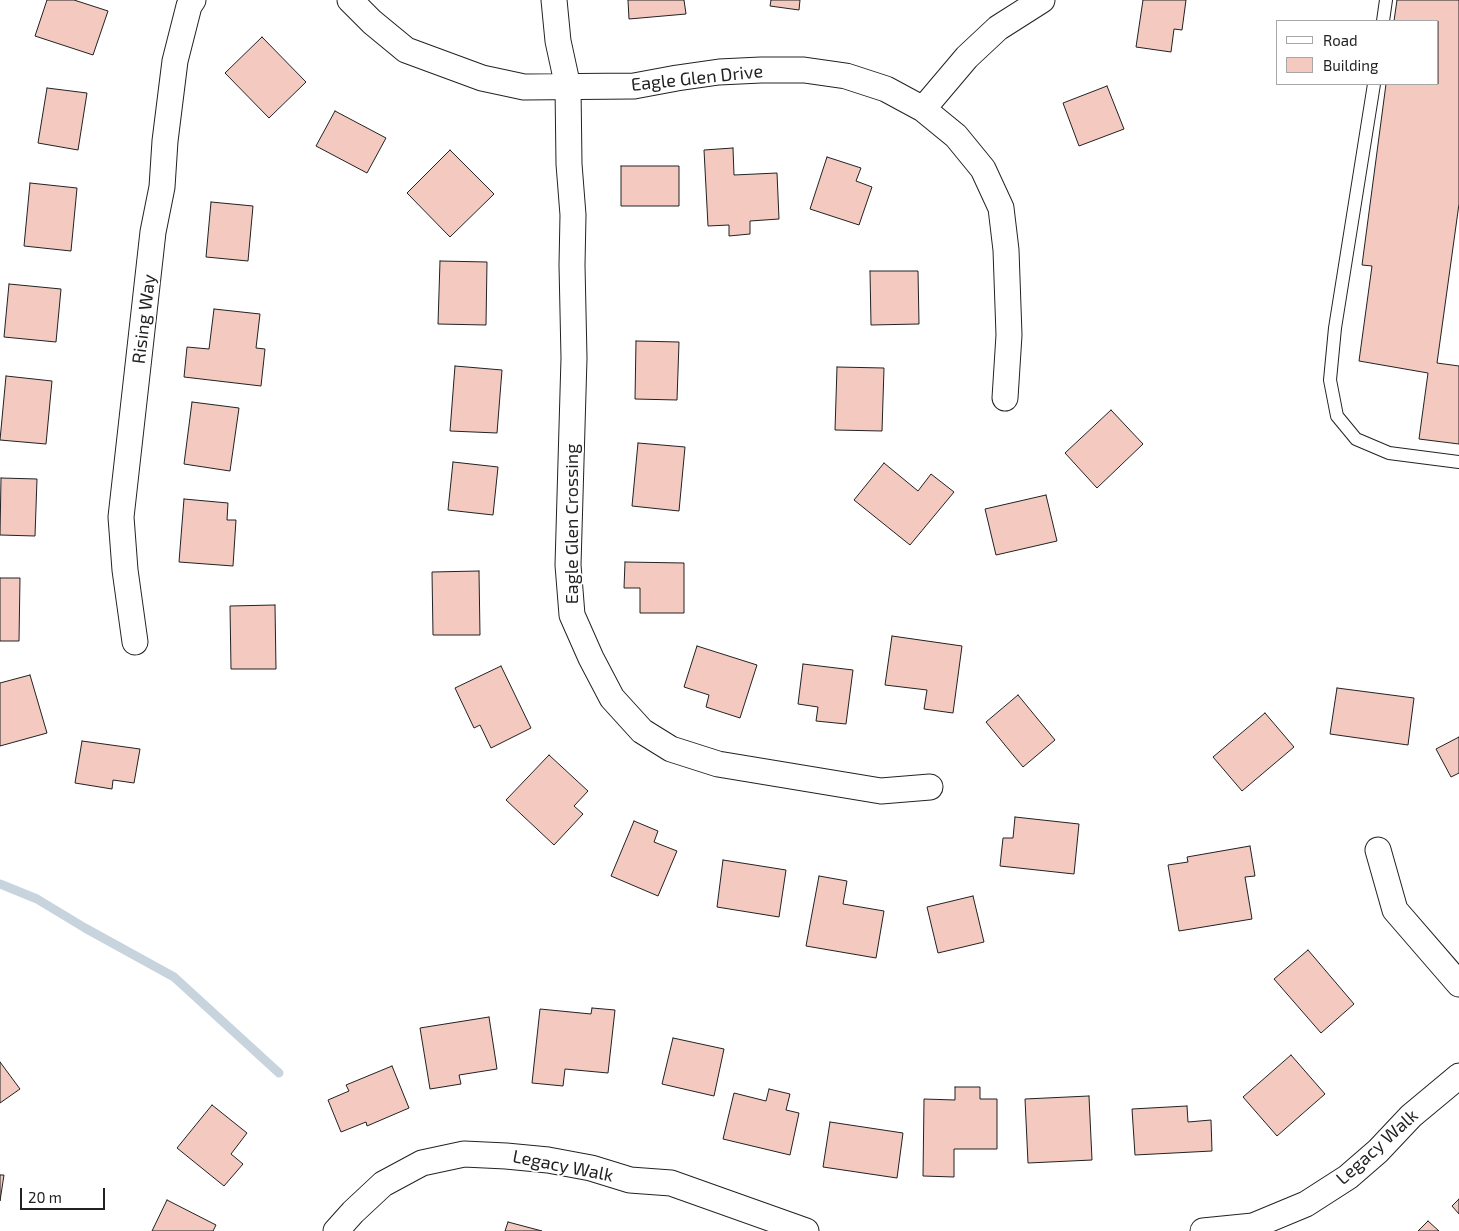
<!DOCTYPE html>
<style>
body{margin:0}
#map{position:relative;width:1459px;height:1231px;overflow:hidden;background:#fff;font-family:"Exo 2",sans-serif}
canvas{display:block}
.legend{position:absolute;left:1276px;top:20px;width:162px;height:65px;box-sizing:border-box;background:#fff;border:1px solid #a7a7a7;margin:0;padding:6px 9px;list-style:none;font-size:15px;color:#222}
.legend li{display:flex;align-items:center;gap:10px;height:25px}
.legend b{width:25px;border:1px solid #a7a7a7}
.scale{position:absolute;left:20px;top:1188px;width:85px;height:22px;box-sizing:border-box;border:2px solid #222;border-top:0;padding-left:6px;font-size:15px;line-height:18px;white-space:nowrap;color:#222;-webkit-text-stroke:4px #fff;paint-order:stroke}
</style>
<div id="map">
<canvas width="1459" height="1231"></canvas>
<ul class="legend">
<li><b style="height:6px;background:#fff"></b>Road</li>
<li><b style="height:14px;background:#f3c9c0"></b>Building</li>
</ul>
<div class="scale">20 m</div>
</div>
<script>
const ctx = document.querySelector('canvas').getContext('2d');
ctx.lineJoin = 'round';
function toPath(rows) {
  const path = new Path2D();
  for (const r of rows) {
    path.moveTo(r[0], r[1]);
    for (let i = 2; i < r.length; i += 2) path.lineTo(r[i], r[i + 1]);
  }
  return path;
}
function stroke(path, color, width, dash) {
  ctx.strokeStyle = color;
  ctx.lineWidth = width;
  ctx.lineCap = dash ? 'butt' : 'round';
  ctx.setLineDash(dash || []);
  ctx.stroke(path);
}
function paint(path, color) {
  ctx.fillStyle = color;
  ctx.fill(path, 'evenodd');
}
function label(font, color, halo, rows, align = 'center') {
  ctx.font = font + ' "Exo 2",sans-serif';
  ctx.lineWidth = 4;
  ctx.setLineDash([]);
  ctx.textBaseline = 'middle';
  ctx.strokeStyle = halo;
  ctx.fillStyle = color;
  for (const [text, x, y, turn = 0] of rows) {
    ctx.save();
    ctx.translate(x, y);
    ctx.rotate((+turn || 0) * Math.PI / 180);
    ctx.textAlign = isNaN(turn) ? turn : align;
    if (halo) ctx.strokeText(text, 0, 0);
    ctx.fillText(text, 0, 0);
    ctx.restore();
  }
}
const stream = toPath([
 [0,884,37,899,85,928,174,977,279,1073]
]);
const building = toPath([
 [47,0,74,0,108,11,93,55,35,36,47,0],
 [628,0,684,0,686,14,629,19,628,0],
 [771,0,800,0,799,10,770,6,771,0],
 [1143,0,1186,0,1182,30,1174,29,1171,52,1136,47,1143,0],
 [1397,0,1459,0,1459,204,1437,363,1459,366,1459,444,1419,439,1428,373,1359,361,1372,266,1362,265,1386,84,1438,84,1438,21,1394,21,1397,0],
 [262,37,306,82,269,118,225,73,262,37],
 [1107,86,1124,129,1079,146,1063,103,1107,86],
 [47,88,87,93,78,150,38,143,47,88],
 [335,111,386,138,367,173,316,146,335,111],
 [733,148,734,175,777,173,779,219,750,221,750,234,729,236,729,225,708,226,704,150,733,148],
 [450,150,494,194,450,237,407,193,450,150],
 [827,157,861,168,856,181,872,187,859,225,810,209,827,157],
 [621,166,679,166,679,206,621,206,621,166],
 [30,183,77,188,71,251,24,246,30,183],
 [211,202,253,206,248,261,206,257,211,202],
 [440,261,487,262,486,325,438,324,440,261],
 [870,271,918,271,919,324,871,325,870,271],
 [9,284,61,289,56,342,4,337,9,284],
 [214,309,260,314,256,348,265,349,261,386,184,377,187,347,209,349,214,309],
 [636,341,679,342,677,400,635,399,636,341],
 [455,366,502,370,497,433,450,431,455,366],
 [837,367,884,368,882,431,835,430,837,367],
 [6,376,52,381,46,444,0,440,6,376],
 [192,402,239,408,230,471,184,464,192,402],
 [1111,410,1143,444,1097,488,1065,453,1111,410],
 [638,443,685,447,679,511,632,506,638,443],
 [453,462,498,467,493,515,448,510,453,462],
 [884,463,918,491,931,474,954,492,910,545,854,500,884,463],
 [1,478,37,479,35,536,0,535,1,478],
 [1046,495,1057,541,996,555,985,509,1046,495],
 [184,499,228,503,227,520,236,520,233,566,179,562,184,499],
 [625,562,684,563,684,613,640,613,640,588,624,588,625,562],
 [479,571,480,635,433,635,432,572,479,571],
 [0,578,20,578,19,641,0,641,0,578],
 [275,605,276,669,231,669,230,606,275,605],
 [892,636,962,646,953,713,924,709,927,690,885,685,892,636],
 [697,646,757,665,740,718,706,707,709,695,684,687,697,646],
 [803,664,853,670,846,724,816,721,818,707,798,704,803,664],
 [501,666,531,728,491,748,480,725,474,728,455,688,501,666],
 [30,675,47,733,0,746,0,683,30,675],
 [1337,688,1414,698,1408,745,1330,734,1337,688],
 [1018,695,1055,740,1023,767,986,722,1018,695],
 [1265,713,1294,747,1242,791,1213,757,1265,713],
 [1459,737,1459,773,1451,777,1436,749,1459,737],
 [82,741,140,749,134,783,113,780,112,789,75,783,82,741],
 [549,755,588,791,574,806,583,814,554,845,506,800,549,755],
 [1015,817,1079,824,1074,874,1000,866,1003,838,1013,838,1015,817],
 [634,821,658,831,654,842,677,851,658,896,611,876,634,821],
 [1250,846,1255,876,1245,877,1252,919,1179,931,1168,865,1188,862,1187,857,1250,846],
 [723,860,786,870,779,917,717,907,723,860],
 [819,876,847,881,843,904,884,911,876,958,806,946,819,876],
 [973,896,984,942,938,953,927,907,973,896],
 [1308,950,1354,1004,1321,1033,1274,979,1308,950],
 [592,1008,615,1010,608,1073,565,1069,563,1086,532,1083,540,1009,591,1014,592,1008],
 [489,1017,497,1069,459,1075,461,1084,430,1089,420,1028,489,1017],
 [673,1038,724,1049,714,1096,662,1084,673,1038],
 [1291,1055,1325,1094,1277,1136,1243,1097,1291,1055],
 [0,1062,20,1089,0,1103,0,1062],
 [392,1066,409,1108,367,1126,366,1122,341,1132,328,1100,349,1091,346,1085,392,1066],
 [955,1087,980,1087,980,1099,997,1099,997,1149,954,1149,954,1177,923,1176,924,1099,955,1100,955,1087],
 [769,1089,790,1094,786,1110,799,1113,790,1155,723,1139,734,1093,766,1101,769,1089],
 [1089,1096,1092,1160,1028,1163,1025,1099,1089,1096],
 [212,1105,247,1133,231,1154,243,1164,224,1186,177,1148,212,1105],
 [1187,1106,1188,1122,1211,1120,1212,1151,1135,1155,1132,1109,1187,1106],
 [830,1122,903,1133,897,1178,823,1167,830,1122],
 [0,1175,4,1175,0,1201,0,1175],
 [1459,1199,1459,1214,1452,1206,1459,1199],
 [167,1200,216,1225,213,1231,152,1231,167,1200],
 [1428,1221,1439,1231,1418,1231,1428,1221],
 [508,1222,542,1231,505,1231,508,1222]
]);
const service = toPath([
 [1383,21,1386,0],
 [1374,84,1335,328,1330,380,1337,416,1356,439,1389,453,1459,462]
]);
const minor = toPath([
 [350,0,372,22,406,50,482,78,524,87,634,86,677,78,719,72,761,70,804,70,846,76,886,89,923,109,956,136,983,169,1001,208,1006,250,1009,335,1005,398],
 [554,0,558,41,568,87,569,164,573,215,572,265,574,358,568,565,572,615,591,658,612,698,642,731,671,749,718,764,881,791,930,787],
 [923,109,967,57,998,28,1042,0],
 [135,642,125,570,121,517,153,232,162,187,165,141,175,61,189,6,193,0],
 [1378,850,1395,910,1459,984],
 [336,1231,353,1212,383,1184,422,1163,464,1154,506,1156,548,1160,591,1168,630,1180,671,1183,806,1231],
 [1203,1231,1253,1226,1306,1204,1348,1177,1378,1151,1411,1116,1459,1076]
]);
const streetNames = [
 ["Eagle Glen Drive",697,78,-6],
 ["Rising Way",144,319,-83],
 ["Eagle Glen Crossing",572,524,-90],
 ["Legacy Walk",1377,1147,-42],
 ["Legacy Walk",563,1166,11]
];
stroke(stream, '#c7d3dd', 9);
paint(building, '#f3c9c0');
stroke(building, '#222', 1);
stroke(service, '#222', 14);
stroke(minor, '#222', 27);
stroke(service, '#fff', 12);
stroke(minor, '#fff', 25);
label('18px', '#222', '#fff', streetNames);
</script>
